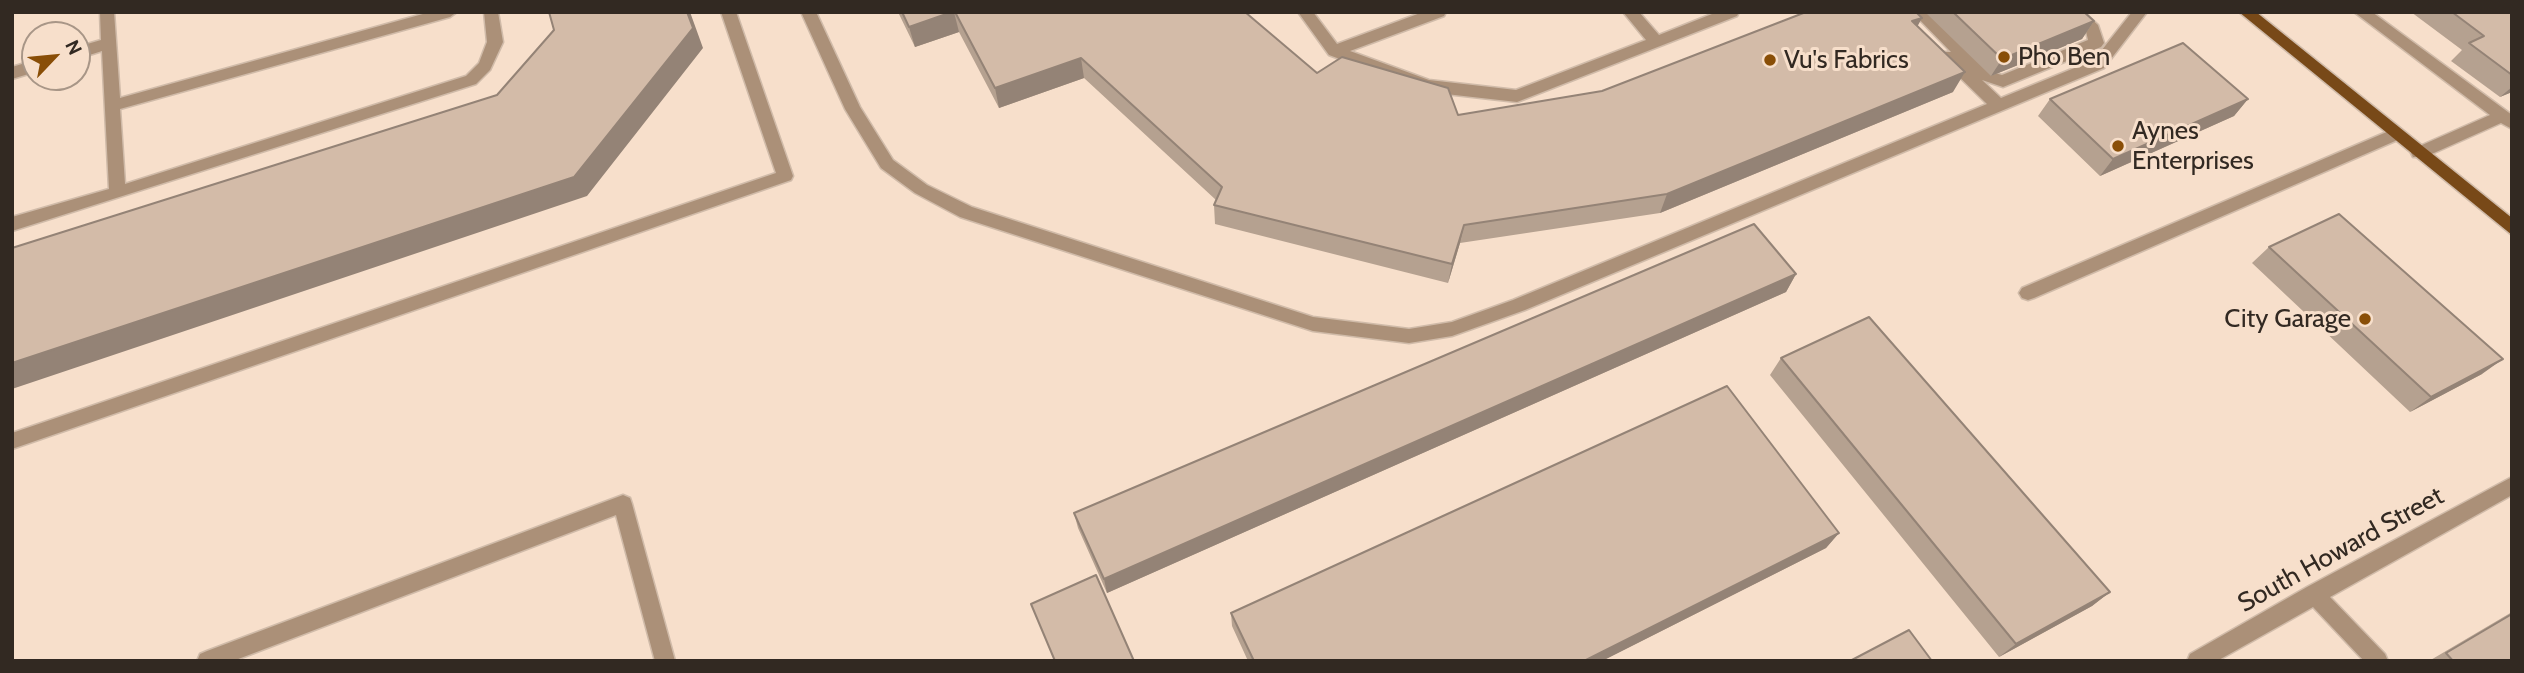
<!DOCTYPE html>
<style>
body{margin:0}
#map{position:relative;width:2524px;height:673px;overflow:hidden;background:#f7dfcb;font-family:Cabin,sans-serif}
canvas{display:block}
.frame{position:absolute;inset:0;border:14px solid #322922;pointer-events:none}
.north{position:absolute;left:21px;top:21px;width:70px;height:70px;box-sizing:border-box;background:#f7dfcb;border:2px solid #a89687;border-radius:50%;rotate:64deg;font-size:19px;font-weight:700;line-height:28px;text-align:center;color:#322922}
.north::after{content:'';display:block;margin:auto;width:24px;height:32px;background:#894e07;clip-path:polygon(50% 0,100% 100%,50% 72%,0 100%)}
</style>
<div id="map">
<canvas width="2524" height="673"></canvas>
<div class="frame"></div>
<div class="north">N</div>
</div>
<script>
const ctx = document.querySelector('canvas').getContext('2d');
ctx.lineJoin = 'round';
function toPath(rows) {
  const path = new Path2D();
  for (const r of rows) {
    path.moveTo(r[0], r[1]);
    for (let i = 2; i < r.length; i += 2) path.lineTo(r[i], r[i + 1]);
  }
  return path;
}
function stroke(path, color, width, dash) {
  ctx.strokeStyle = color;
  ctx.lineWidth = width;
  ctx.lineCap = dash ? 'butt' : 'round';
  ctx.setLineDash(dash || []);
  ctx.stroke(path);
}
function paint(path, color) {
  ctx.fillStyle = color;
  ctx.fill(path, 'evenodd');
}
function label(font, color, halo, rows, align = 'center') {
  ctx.font = font + ' Cabin,sans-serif';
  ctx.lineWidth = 6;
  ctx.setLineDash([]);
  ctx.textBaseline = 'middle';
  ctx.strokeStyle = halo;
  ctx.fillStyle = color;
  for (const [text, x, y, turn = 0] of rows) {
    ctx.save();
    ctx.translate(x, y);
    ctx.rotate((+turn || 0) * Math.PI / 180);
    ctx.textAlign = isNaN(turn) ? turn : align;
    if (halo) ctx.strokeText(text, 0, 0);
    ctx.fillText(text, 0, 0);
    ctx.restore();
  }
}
const minor = toPath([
 [100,12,114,12,120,98,430,12,457,12,450,17,120,109,125,184,466,76,479,63,487,42,484,12,498,12,503,42,490,70,476,84,12,231,12,217,109,189,102,51,77,59,77,47,101,40,100,12],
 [721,12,736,12,793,176,791,180,12,449,12,433,776,173,721,12],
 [801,12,816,12,860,107,893,160,927,185,972,207,1313,317,1409,329,1452,322,1513,300,1987,104,1942,60,1939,56,1942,52,1951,52,1912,12,1928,12,1991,72,2002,75,2088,40,2086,31,2067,12,2084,12,2098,25,2104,43,2101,47,2003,87,1982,80,2001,98,2094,60,2132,12,2147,12,2104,68,1525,310,1452,336,1409,343,1313,331,960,217,915,193,881,168,845,109,801,12],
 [1298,12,1313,12,1337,44,1423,12,1446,12,1444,16,1350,51,1429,80,1516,90,1646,40,1623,12,1639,12,1659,35,1717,12,1739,12,1737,16,1517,102,1428,92,1329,55,1298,12],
 [2354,12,2372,12,2512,115,2512,129,2501,123,2425,157,2413,157,2411,153,2413,149,2490,115,2354,12],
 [35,60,35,72,12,79,12,67,35,60],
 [2396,128,2402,130,2404,134,2402,138,2034,298,2028,300,2022,298,2019,293,2022,288,2396,128],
 [2512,477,2512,495,2330,597,2385,654,2388,661,2364,661,2313,607,2217,661,2187,661,2190,654,2307,587,2512,477],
 [623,495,630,498,632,504,675,661,655,661,616,515,233,661,197,661,200,654,207,651,623,495]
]);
const major = toPath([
 [2239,12,2256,12,2512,218,2512,235,2239,12]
]);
const wall = toPath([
 [898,12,1245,12,1317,73,1458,115,1602,91,1917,26,1953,92,1660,213,1460,243,1448,283,1215,224,1214,205,1216,200,1084,78,999,108,959,32,915,47],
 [1925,12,2084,12,2094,21,2082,39,1991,76],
 [2411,12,2512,12,2512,92,2500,97,2451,61,2462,50],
 [2050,99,2248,99,2234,116,2100,176,2038,116],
 [2269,247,2482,374,2410,412,2252,263],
 [1796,274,1786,292,1107,593,1078,528,1074,513],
 [1781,358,2110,592,2092,606,1999,657,1770,375],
 [1839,533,1826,548,1602,661,1248,661,1232,626,1231,613],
 [2512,612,2512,661,2429,661]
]);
const shadedWall = toPath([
 [687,12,690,12,703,48,587,196,12,389,12,363],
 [952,12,954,12,959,32,915,47,909,27],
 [1922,18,1911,38,1912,21],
 [2094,21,2082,39,1991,76,2002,59],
 [1081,58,1084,78,999,108,995,88],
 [1965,72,1953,92,1660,213,1667,194],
 [2512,87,2512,92,2500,97],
 [2248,99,2234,116,2100,176,2113,159],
 [1464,225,1460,243,1448,283,1452,264],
 [1796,274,1786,292,1107,593,1104,579],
 [2503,359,2482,374,2410,412,2431,397],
 [1839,533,1826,548,1602,661,1584,661],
 [2110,592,2092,606,1999,657,2016,644]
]);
const building = toPath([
 [549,12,687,12,693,28,574,177,12,363,12,248,497,95,554,30,549,12],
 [902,12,952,12,909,27,902,12],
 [955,12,1245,12,1317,73,1342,57,1448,88,1458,115,1602,91,1806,12,1916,12,1922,18,1912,21,1965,72,1667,194,1464,225,1452,264,1214,205,1222,187,1081,58,995,88,955,12],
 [1953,12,2084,12,2094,21,2002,59,1953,12],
 [2452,12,2512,12,2512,75,2469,43,2484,36,2452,12],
 [2183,43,2248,99,2113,159,2050,99,2183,43],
 [2339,214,2503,359,2431,397,2269,247,2339,214],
 [1754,224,1796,274,1104,579,1074,513,1754,224],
 [1869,317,2110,592,2016,644,1781,358,1869,317],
 [1727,386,1839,533,1584,661,1254,661,1231,613,1727,386],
 [1096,575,1134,661,1055,661,1031,604,1096,575],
 [2512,614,2512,661,2453,661,2446,653,2512,614],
 [1909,630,1932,661,1850,661,1909,630]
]);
const markers = [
 [2004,57,7,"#894e07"],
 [1770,60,7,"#894e07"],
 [2118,146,7,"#894e07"],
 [2365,319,7,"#894e07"]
];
const poiNames = [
 ["Pho Ben",2018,57],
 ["Vu's Fabrics",1784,60],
 ["Aynes",2132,131],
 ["Enterprises",2132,161],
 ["City Garage",2351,319,"right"]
];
const streetNames = [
 ["South Howard Street",2341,550,-29]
];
stroke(minor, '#d0bba9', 3);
stroke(major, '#d0bba9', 3);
paint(minor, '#ab9078');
paint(major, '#784918');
paint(wall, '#b5a190');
paint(shadedWall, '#948376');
paint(building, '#d3bba8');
stroke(building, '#948376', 2);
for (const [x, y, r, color] of markers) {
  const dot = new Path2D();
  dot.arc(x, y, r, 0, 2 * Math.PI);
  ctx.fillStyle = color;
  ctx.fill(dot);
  stroke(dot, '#f7dfcb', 2.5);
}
label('26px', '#322922', '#f7dfcb', poiNames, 'left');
label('26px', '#322922', '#f7dfcb', streetNames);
</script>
